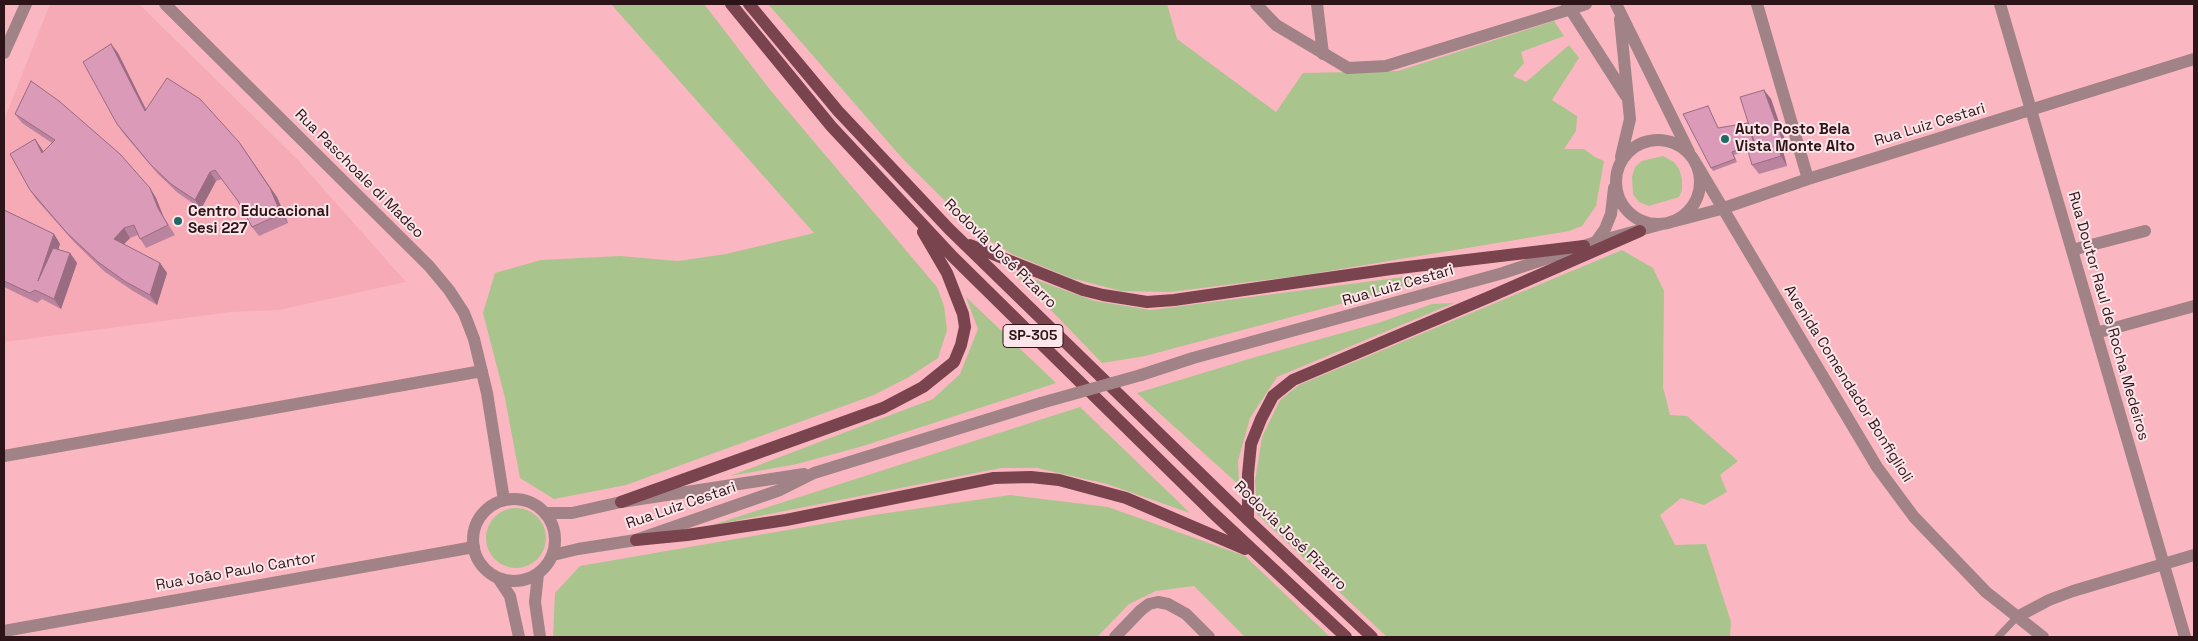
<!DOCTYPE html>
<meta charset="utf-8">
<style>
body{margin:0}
#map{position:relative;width:2198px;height:641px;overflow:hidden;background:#fbb7c1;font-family:"Space Grotesk",sans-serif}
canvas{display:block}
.frame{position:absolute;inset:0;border:5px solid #2c1418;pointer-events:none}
</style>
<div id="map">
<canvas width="2198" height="641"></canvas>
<div class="frame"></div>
</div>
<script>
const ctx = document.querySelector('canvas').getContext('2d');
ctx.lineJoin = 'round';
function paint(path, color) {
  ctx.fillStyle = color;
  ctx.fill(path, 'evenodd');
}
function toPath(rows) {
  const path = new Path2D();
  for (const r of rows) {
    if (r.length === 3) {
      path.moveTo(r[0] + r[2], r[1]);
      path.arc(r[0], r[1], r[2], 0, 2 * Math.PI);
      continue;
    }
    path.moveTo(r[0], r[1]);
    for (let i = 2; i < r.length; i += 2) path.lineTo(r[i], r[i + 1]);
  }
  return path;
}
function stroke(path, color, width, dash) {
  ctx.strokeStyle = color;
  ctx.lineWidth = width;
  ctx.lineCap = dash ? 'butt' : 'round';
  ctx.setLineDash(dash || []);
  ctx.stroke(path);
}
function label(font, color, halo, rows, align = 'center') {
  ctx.font = font + ' "Space Grotesk",sans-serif';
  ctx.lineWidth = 4;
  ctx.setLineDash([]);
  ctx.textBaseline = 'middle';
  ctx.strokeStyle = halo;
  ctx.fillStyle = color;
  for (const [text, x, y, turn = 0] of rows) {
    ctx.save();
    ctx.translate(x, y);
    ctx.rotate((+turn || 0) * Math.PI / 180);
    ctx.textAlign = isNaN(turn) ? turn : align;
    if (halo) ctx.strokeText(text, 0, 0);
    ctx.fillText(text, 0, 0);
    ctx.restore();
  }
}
const built = toPath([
 [50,4,139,4,297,159,406,282,279,310,231,312,4,342,4,120]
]);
const green = toPath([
 [611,4,704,4,771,91,937,287,944,306,947,330,938,358,909,377,874,395,626,485,554,499,520,478,505,398,483,313,495,273,541,260,620,256,678,261,726,254,814,233],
 [768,4,1167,4,1177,39,1276,112,1303,73,1398,71,1554,21,1564,36,1521,52,1524,63,1513,76,1526,82,1569,45,1579,58,1552,100,1577,116,1576,131,1564,149,1584,149,1595,157,1604,161,1596,206,1582,226,1569,231,1305,275,1170,292,1121,291,1071,278,1012,254,977,233,902,158],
 [1663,156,1674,162,1679,169,1682,179,1682,190,1679,197,1649,206,1639,202,1633,194,1632,177,1635,167,1642,161],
 [1622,250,1653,268,1664,291,1663,387,1670,415,1687,416,1738,461,1720,475,1727,492,1704,505,1681,498,1660,515,1675,545,1706,544,1731,622,1730,637,1387,637,1257,514,1255,481,1262,437,1280,400,1299,385],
 [1014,272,1095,301,1151,310,1419,275,1400,288,1145,356,1102,363],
 [966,297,1056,383,863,446,797,464,730,476,933,399,960,374,978,329],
 [1454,303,1277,377,1250,418,1238,461,1239,485,1137,393,1259,356,1378,323,1432,304],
 [1080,407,1190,513,1107,484,1037,468,1001,468,709,526],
 [1010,495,1108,507,1245,556,1330,637,1245,637,1194,586,1156,591,1129,604,1097,637,553,637,555,593,580,566,874,515],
 [516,538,30]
]);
const service = toPath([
 [1998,637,2017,617]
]);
const minor = toPath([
 [165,4,429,266,449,290,464,313,474,339,487,393,504,500],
 [1256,4,1276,25,1348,68,1386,66,1571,9],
 [1317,4,1323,54],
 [4,53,26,4],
 [2072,250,2145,231],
 [2096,333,2194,306],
 [4,456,482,371],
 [2017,617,2049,600,2073,591,2194,555],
 [4,631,474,547],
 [1115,637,1141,610,1149,604,1158,602,1168,604,1186,614,1209,637]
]);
const tertiary = toPath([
 [1567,4,1626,96],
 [1616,4,1689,152],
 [1757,4,1808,179],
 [2000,4,2185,637],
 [1571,9,1586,4],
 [1620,19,1630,119,1621,157],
 [1658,182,42],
 [1697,165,1877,467,1914,517,1986,592,2043,637],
 [1675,221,1721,209,1808,179,2194,59],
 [1596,242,1605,229,1611,214,1614,188],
 [1141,375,1193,358,1503,273,1596,242,1662,224],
 [514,540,41],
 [546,513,572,513,621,502,804,474],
 [553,555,578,549,636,540,780,490,814,473,1041,403],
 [538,574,535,602,540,637],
 [498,578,510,596,519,637]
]);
const primary = toPath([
 [731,4,831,126,953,257,1211,511,1346,637],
 [749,4,838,111,949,229,1248,520,1372,637],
 [970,245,1083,290,1103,295,1147,302,1174,300,1391,269,1584,246],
 [621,502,883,408,923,387,954,362,961,345,965,327,963,314,947,273,923,232],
 [1248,520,1248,474,1251,444,1261,419,1273,396,1293,380,1489,297,1640,231],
 [636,540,687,535,786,520,994,478,1031,477,1059,480,1126,498,1245,549]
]);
const tertiaryBridge = toPath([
 [1041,403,1141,375]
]);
const wall = toPath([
 [111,44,118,53,146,109,277,197,288,223,259,236,252,227,239,203,222,179,216,181,201,209,178,193,158,174,124,134,117,124],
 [1764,90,1771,99,1788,149,1783,151,1787,166,1759,174,1752,165,1754,148,1734,155,1737,162,1713,171,1711,168,1708,106,1718,128,1748,123,1750,127],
 [15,114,150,188,156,198,164,218,175,235,146,248,138,235,130,238,124,244,160,263,167,273,157,305,133,291,105,272,74,242,36,199,30,190,35,139,43,152,52,143,22,123],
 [4,210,54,234,60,244,58,249,70,253,77,263,61,309,42,299,37,303,4,287]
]);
const shadedWall = toPath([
 [111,44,118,53,151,120,145,111],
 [1764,90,1771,99,1788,149,1782,139],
 [1748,123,1750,127,1756,148,1754,144],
 [35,139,42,149,49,162,42,153],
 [239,142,277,197,288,223,281,214],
 [1777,142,1783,151,1787,166,1781,156],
 [210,172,216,181,201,209,195,200],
 [150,188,156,198,164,218,175,235,158,208],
 [124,228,130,238,120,248,114,239],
 [54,234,60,244,45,291,38,281],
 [70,253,77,263,61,309,54,299],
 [160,263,167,273,157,305,150,295]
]);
const building = toPath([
 [111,44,145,111,167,78,200,99,239,142,270,188,281,214,252,227,238,201,215,170,210,172,195,200,171,184,151,165,117,124,83,62,111,44],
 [31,81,59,101,120,154,150,188,158,208,168,225,140,239,134,225,124,228,114,239,160,263,150,295,126,282,98,262,67,233,30,190,10,154,35,139,42,153,55,140,15,114,31,81],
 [1764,90,1782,139,1777,142,1781,156,1752,165,1748,151,1756,147,1740,97,1764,90],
 [1708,106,1718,128,1748,123,1754,144,1732,152,1735,159,1711,168,1683,114,1708,106],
 [4,210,54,234,38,281,53,248,70,253,54,299,35,290,30,293,4,281,4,210]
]);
const markers = [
 [1725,139,5,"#1f6a66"],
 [178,221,5,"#1f6a66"]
];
const shields = [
 [1033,336,60]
];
const shieldNames = [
 ["SP-305",1033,336]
];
const streetNames = [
 ["Rua Luiz Cestari",1930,125,-17],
 ["Rua Paschoale di Madeo",359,174,45],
 ["Rodovia José Pizarro",1000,254,44],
 ["Rua Luiz Cestari",1398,286,-16],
 ["Rua Doutor Raul de Rocha Medeiros",2108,316,74],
 ["Avenida Comendador Bonfiglioli",1848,384,58],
 ["Rua Luiz Cestari",681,506,-19],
 ["Rodovia José Pizarro",1290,536,44],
 ["Rua João Paulo Cantor",236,572,-10]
];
const poiNames = [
 ["Auto Posto Bela",1735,130],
 ["Vista Monte Alto",1735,147],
 ["Centro Educacional",188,212],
 ["Sesi 227",188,229]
];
paint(built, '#f6aab6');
paint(green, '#a9c48c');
stroke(service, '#a18286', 7);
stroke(minor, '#a18286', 12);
stroke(tertiary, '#a18286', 12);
stroke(primary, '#79444e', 12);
stroke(tertiaryBridge, '#a18286', 12);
paint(wall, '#bb849e');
paint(shadedWall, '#996c81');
paint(building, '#da9ab8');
stroke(building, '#996c81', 1);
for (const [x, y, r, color] of markers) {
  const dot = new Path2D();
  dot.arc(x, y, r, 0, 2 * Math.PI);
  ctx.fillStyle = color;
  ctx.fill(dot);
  stroke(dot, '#fce6e9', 2);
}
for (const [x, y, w] of shields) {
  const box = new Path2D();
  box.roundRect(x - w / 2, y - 11.5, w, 23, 4);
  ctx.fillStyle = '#fce6e9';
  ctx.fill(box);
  stroke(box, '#2c1418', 1);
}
label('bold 14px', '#2c1418', null, shieldNames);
label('15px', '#2c1418', '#fce6e9', streetNames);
label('bold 15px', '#2c1418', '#fce6e9', poiNames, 'left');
</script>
